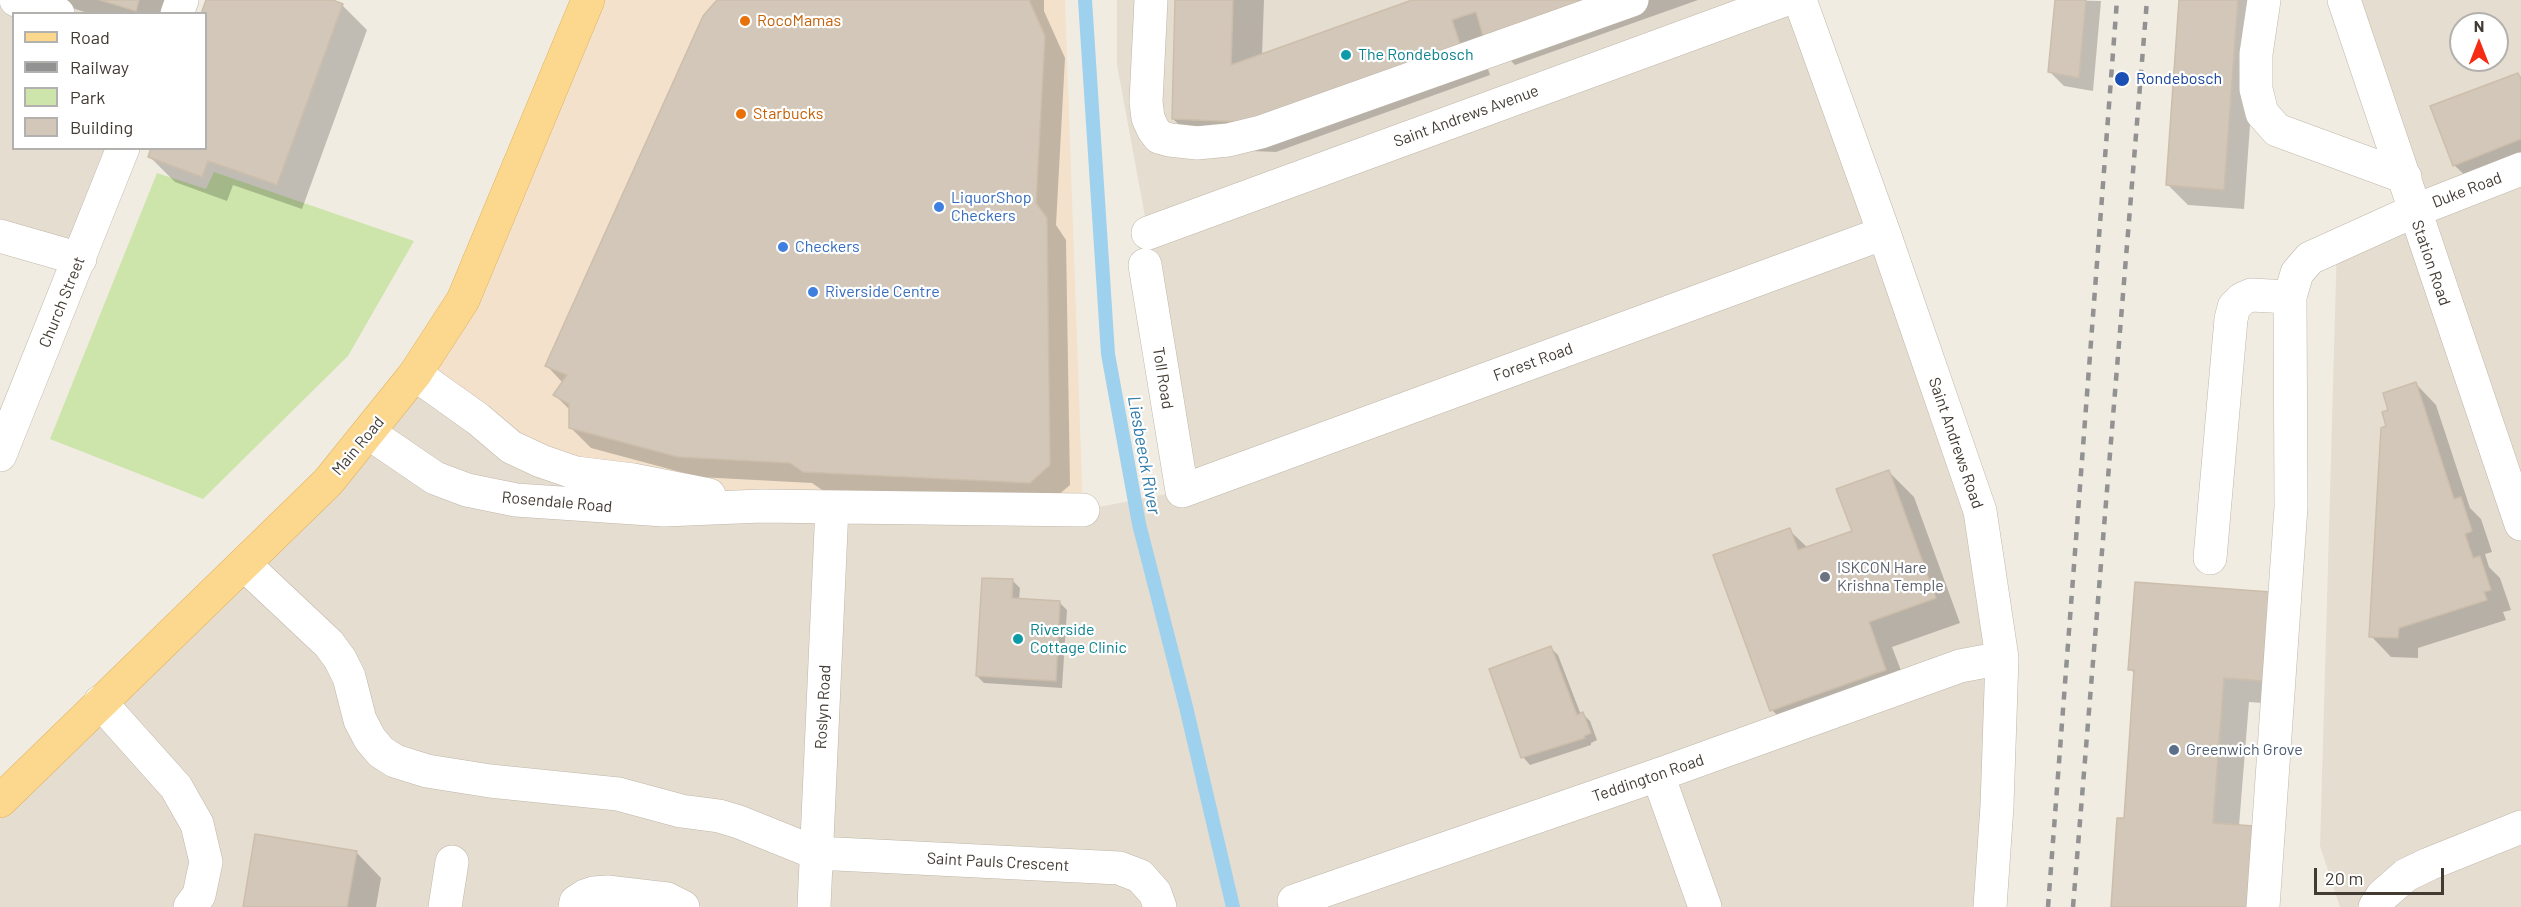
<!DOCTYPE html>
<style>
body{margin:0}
#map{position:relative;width:2521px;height:907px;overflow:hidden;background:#f1ece2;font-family:Barlow,sans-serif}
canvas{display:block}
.legend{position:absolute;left:12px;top:12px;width:195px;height:138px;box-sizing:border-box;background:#fff;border:2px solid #b3b1ad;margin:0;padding:8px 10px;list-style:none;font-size:18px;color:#423b33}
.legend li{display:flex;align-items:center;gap:12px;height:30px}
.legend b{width:30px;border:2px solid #b3b1ad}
.north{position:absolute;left:2449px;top:12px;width:60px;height:60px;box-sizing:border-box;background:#fff;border:2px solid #b3b1ad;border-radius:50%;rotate:0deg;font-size:16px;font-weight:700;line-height:24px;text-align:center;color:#423b33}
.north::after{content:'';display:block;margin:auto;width:21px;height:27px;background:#f62b13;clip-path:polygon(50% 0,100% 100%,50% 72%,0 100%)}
.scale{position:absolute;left:2314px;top:868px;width:130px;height:27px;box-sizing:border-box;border:3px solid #423b33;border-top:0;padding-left:8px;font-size:18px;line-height:21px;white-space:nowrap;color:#423b33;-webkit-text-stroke:4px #fff;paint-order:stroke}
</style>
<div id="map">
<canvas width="2521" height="907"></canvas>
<ul class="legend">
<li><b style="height:8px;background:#fcd88f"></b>Road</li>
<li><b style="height:8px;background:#929292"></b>Railway</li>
<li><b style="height:16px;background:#cde5aa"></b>Park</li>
<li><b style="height:16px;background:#d2c7b8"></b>Building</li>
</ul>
<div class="north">N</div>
<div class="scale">20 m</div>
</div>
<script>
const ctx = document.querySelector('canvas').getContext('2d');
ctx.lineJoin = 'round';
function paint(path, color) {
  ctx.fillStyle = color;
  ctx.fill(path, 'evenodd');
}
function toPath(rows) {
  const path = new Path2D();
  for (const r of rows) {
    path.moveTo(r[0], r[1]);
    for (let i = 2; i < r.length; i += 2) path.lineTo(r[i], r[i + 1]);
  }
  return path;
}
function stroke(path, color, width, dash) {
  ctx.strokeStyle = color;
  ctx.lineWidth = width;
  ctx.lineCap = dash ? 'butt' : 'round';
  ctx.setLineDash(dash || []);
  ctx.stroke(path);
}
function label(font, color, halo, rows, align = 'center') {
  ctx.font = font + ' Barlow,sans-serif';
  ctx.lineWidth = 4.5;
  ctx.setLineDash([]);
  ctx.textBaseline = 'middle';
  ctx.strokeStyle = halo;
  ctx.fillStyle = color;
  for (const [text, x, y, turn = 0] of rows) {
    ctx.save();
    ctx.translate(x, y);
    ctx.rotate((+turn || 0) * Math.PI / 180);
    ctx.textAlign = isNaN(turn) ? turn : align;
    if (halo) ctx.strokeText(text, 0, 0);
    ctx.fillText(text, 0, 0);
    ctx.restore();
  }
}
const residential = toPath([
 [0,0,182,0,177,13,14,14,14,148,123,149,80,259,0,236],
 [1117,0,1800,0,1980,511,2002,658,1990,907,0,907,0,801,415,374,1083,510,1182,491,1145,265,1148,233,1117,65],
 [2344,0,2521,0,2521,907,2340,907,2320,846,2337,244,2414,211],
 [2461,24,2497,24,2497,60,2461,60]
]);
const commercial = toPath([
 [588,0,1065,0,1083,510,832,507,576,473,415,374]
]);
const green = toPath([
 [214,172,414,241,348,356,203,499,50,439,157,173,206,189]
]);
const shadow = toPath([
 [47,0,171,0,167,14,91,14],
 [207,0,328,0,342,5,367,30,302,209,233,185,227,201,175,182,150,157,206,148],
 [719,0,1044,0,1044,11,1065,58,1056,225,1066,240,1070,485,1050,502,825,492,812,483,699,477,591,448,571,428,570,410,555,395,563,383,547,366],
 [1176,0,1264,0,1262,56,1417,0,1698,0,1515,65,1496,46,1482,51,1490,75,1276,152,1204,149,1173,119],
 [2057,0,2101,1,2093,91,2064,86,2049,71],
 [2181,0,2259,0,2244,209,2188,205,2168,185],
 [2518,74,2521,77,2521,158,2469,179,2454,165],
 [2416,384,2436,405,2470,508,2481,519,2492,552,2485,554,2489,567,2500,578,2511,610,2503,612,2506,620,2418,648,2418,658,2391,657,2371,636,2390,411],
 [1889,472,1914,497,1960,623,1892,647,1910,694,1797,735,1772,710,1789,530,1808,548,1853,532],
 [1013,581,1020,588,1019,600,1060,603,1067,610,1062,688,984,683,977,676],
 [2270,593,2289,705,2249,702,2239,826,2112,907,2125,819,2136,675,2130,669],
 [1551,648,1558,655,1581,715,1583,714,1590,721,1597,740,1591,743,1591,745,1530,765,1523,757],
 [357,853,381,878,376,907,244,907]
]);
const stream = toPath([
 [1085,0,1108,354,1139,524,1186,707,1233,907]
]);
const building = toPath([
 [100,0,139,0,136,11,100,0],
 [206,0,333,0,343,4,277,185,208,161,202,177,148,157,151,148,206,148,206,14,201,14,206,0],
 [717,0,1029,0,1045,36,1036,203,1047,218,1050,465,1030,483,803,472,790,463,678,457,569,428,569,404,553,395,567,375,545,366,703,16,717,0],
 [1175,0,1233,0,1231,65,1412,0,1583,0,1483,36,1476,12,1466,15,1452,20,1460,44,1245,122,1172,119,1175,0],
 [2055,0,2086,0,2079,78,2048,72,2055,0],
 [2179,0,2238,0,2224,190,2166,185,2179,0],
 [2518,73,2521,79,2521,139,2453,166,2430,106,2518,73],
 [2416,382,2454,499,2461,497,2472,531,2465,534,2473,558,2480,556,2491,590,2484,592,2487,600,2399,628,2398,638,2369,637,2381,428,2386,426,2382,412,2388,410,2383,393,2416,382],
 [1889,470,1936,598,1869,622,1886,670,1770,711,1713,555,1790,528,1798,550,1852,531,1836,489,1889,470],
 [982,578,1013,579,1012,598,1060,601,1056,681,976,676,982,578],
 [2135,582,2271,592,2264,681,2224,678,2213,823,2254,826,2248,907,2111,907,2117,818,2124,818,2134,670,2128,670,2135,582],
 [1551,646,1577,715,1583,712,1591,733,1584,736,1585,738,1521,758,1489,669,1551,646],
 [255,834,357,851,347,907,243,907,255,834]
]);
const minor = toPath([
 [16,0,58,14],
 [1151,0,1146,102,1148,118,1153,129,1159,137,1170,140,1197,143,1228,140,1261,132,1632,0],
 [1800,0,1884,233,1980,511,2002,658,1997,806,1990,907],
 [2264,0,2256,54,2256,89,2262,113,2277,130,2405,177],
 [2344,0,2521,524],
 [177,14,182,0],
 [1148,233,1784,0],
 [0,236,80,259],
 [1145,265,1182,491,1884,233],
 [415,374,478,419,511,447,541,461,576,473,633,480,709,495],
 [369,433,435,478,467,490,516,500,664,510,762,506,1083,510],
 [0,455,123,148],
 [2210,558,2231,319,2234,307,2242,299,2251,295,2290,297],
 [245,565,329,644,340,659,349,677,360,720,370,739,381,752,395,761,427,771,490,781,618,794,681,811,719,816,739,822,816,853,1119,868,1140,876,1155,893,1160,907],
 [100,702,176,787,197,824,206,862,199,895,190,907],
 [1658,775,1705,907],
 [1294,901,1666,772,1960,666,2002,658],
 [445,907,452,862],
 [575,907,576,902,585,896,594,893,607,892,667,899,683,907],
 [814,907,832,507],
 [2263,907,2291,507,2290,297,2297,273,2310,258,2414,211,2521,169],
 [2375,907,2382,896,2406,875,2429,864,2521,827]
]);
const major = toPath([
 [0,801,328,482,415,374,463,300,588,0]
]);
const rail = toPath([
 [2048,907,2117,0],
 [2073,907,2147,0]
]);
const markers = [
 [745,21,6,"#e8710a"],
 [1346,55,6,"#0f9aa8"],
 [2122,79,8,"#1a4fb4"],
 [741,114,6,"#e8710a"],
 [939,207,6,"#3f7fe0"],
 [783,247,6,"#3f7fe0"],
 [813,292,6,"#3f7fe0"],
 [1825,577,6,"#6b7280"],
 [1018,639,6,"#0f9aa8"],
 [2174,750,6,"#5c6f8a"]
];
const foodNames = [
 ["RocoMamas",757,21],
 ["Starbucks",753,114]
];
const cultureNames = [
 ["The Rondebosch",1358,55],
 ["Riverside",1030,630],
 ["Cottage Clinic",1030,648]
];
const transitNames = [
 ["Rondebosch",2136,79]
];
const streetNames = [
 ["Saint Andrews Avenue",1466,116,-20],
 ["Duke Road",2467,190,-21],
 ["Station Road",2431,263,71],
 ["Church Street",62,302,-68],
 ["Forest Road",1533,362,-20],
 ["Toll Road",1163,378,81],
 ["Saint Andrews Road",1956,443,71],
 ["Main Road",358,446,-50],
 ["Rosendale Road",557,502,5],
 ["Roslyn Road",823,707,-87],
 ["Teddington Road",1648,778,-19],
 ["Saint Pauls Crescent",998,862,3]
];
const shopNames = [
 ["LiquorShop",951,198],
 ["Checkers",951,216],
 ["Checkers",795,247],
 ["Riverside Centre",825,292]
];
const worshipNames = [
 ["ISKCON Hare",1837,568],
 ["Krishna Temple",1837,586]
];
const serviceNames = [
 ["Greenwich Grove",2186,750]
];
const waterNames = [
 ["Liesbeeck River",1144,455,80]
];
paint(residential, '#e5ddd0');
paint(commercial, '#f3e1cc');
paint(green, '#cde5aa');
paint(shadow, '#0003');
stroke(stream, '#9ed1ee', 14);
paint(building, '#d2c7b8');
stroke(building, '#cdbeab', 1.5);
stroke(minor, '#bfb6a8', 34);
stroke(major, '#e1b460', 34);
stroke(minor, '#fff', 33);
stroke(major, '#fcd88f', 33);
stroke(rail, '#929292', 4.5, [8, 8]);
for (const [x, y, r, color] of markers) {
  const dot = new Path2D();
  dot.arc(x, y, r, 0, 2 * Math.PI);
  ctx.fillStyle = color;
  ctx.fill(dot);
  stroke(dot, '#fff', 2);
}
label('16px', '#c56008', '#fff', foodNames, 'left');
label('16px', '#0d838f', '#fff', cultureNames, 'left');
label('16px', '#164399', '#fff', transitNames, 'left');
label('16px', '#423b33', '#fff', streetNames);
label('16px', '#366cbe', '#fff', shopNames, 'left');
label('16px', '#5b616d', '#fff', worshipNames, 'left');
label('16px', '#4e5e75', '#fff', serviceNames, 'left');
label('italic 18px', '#2f7cab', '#fff', waterNames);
</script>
